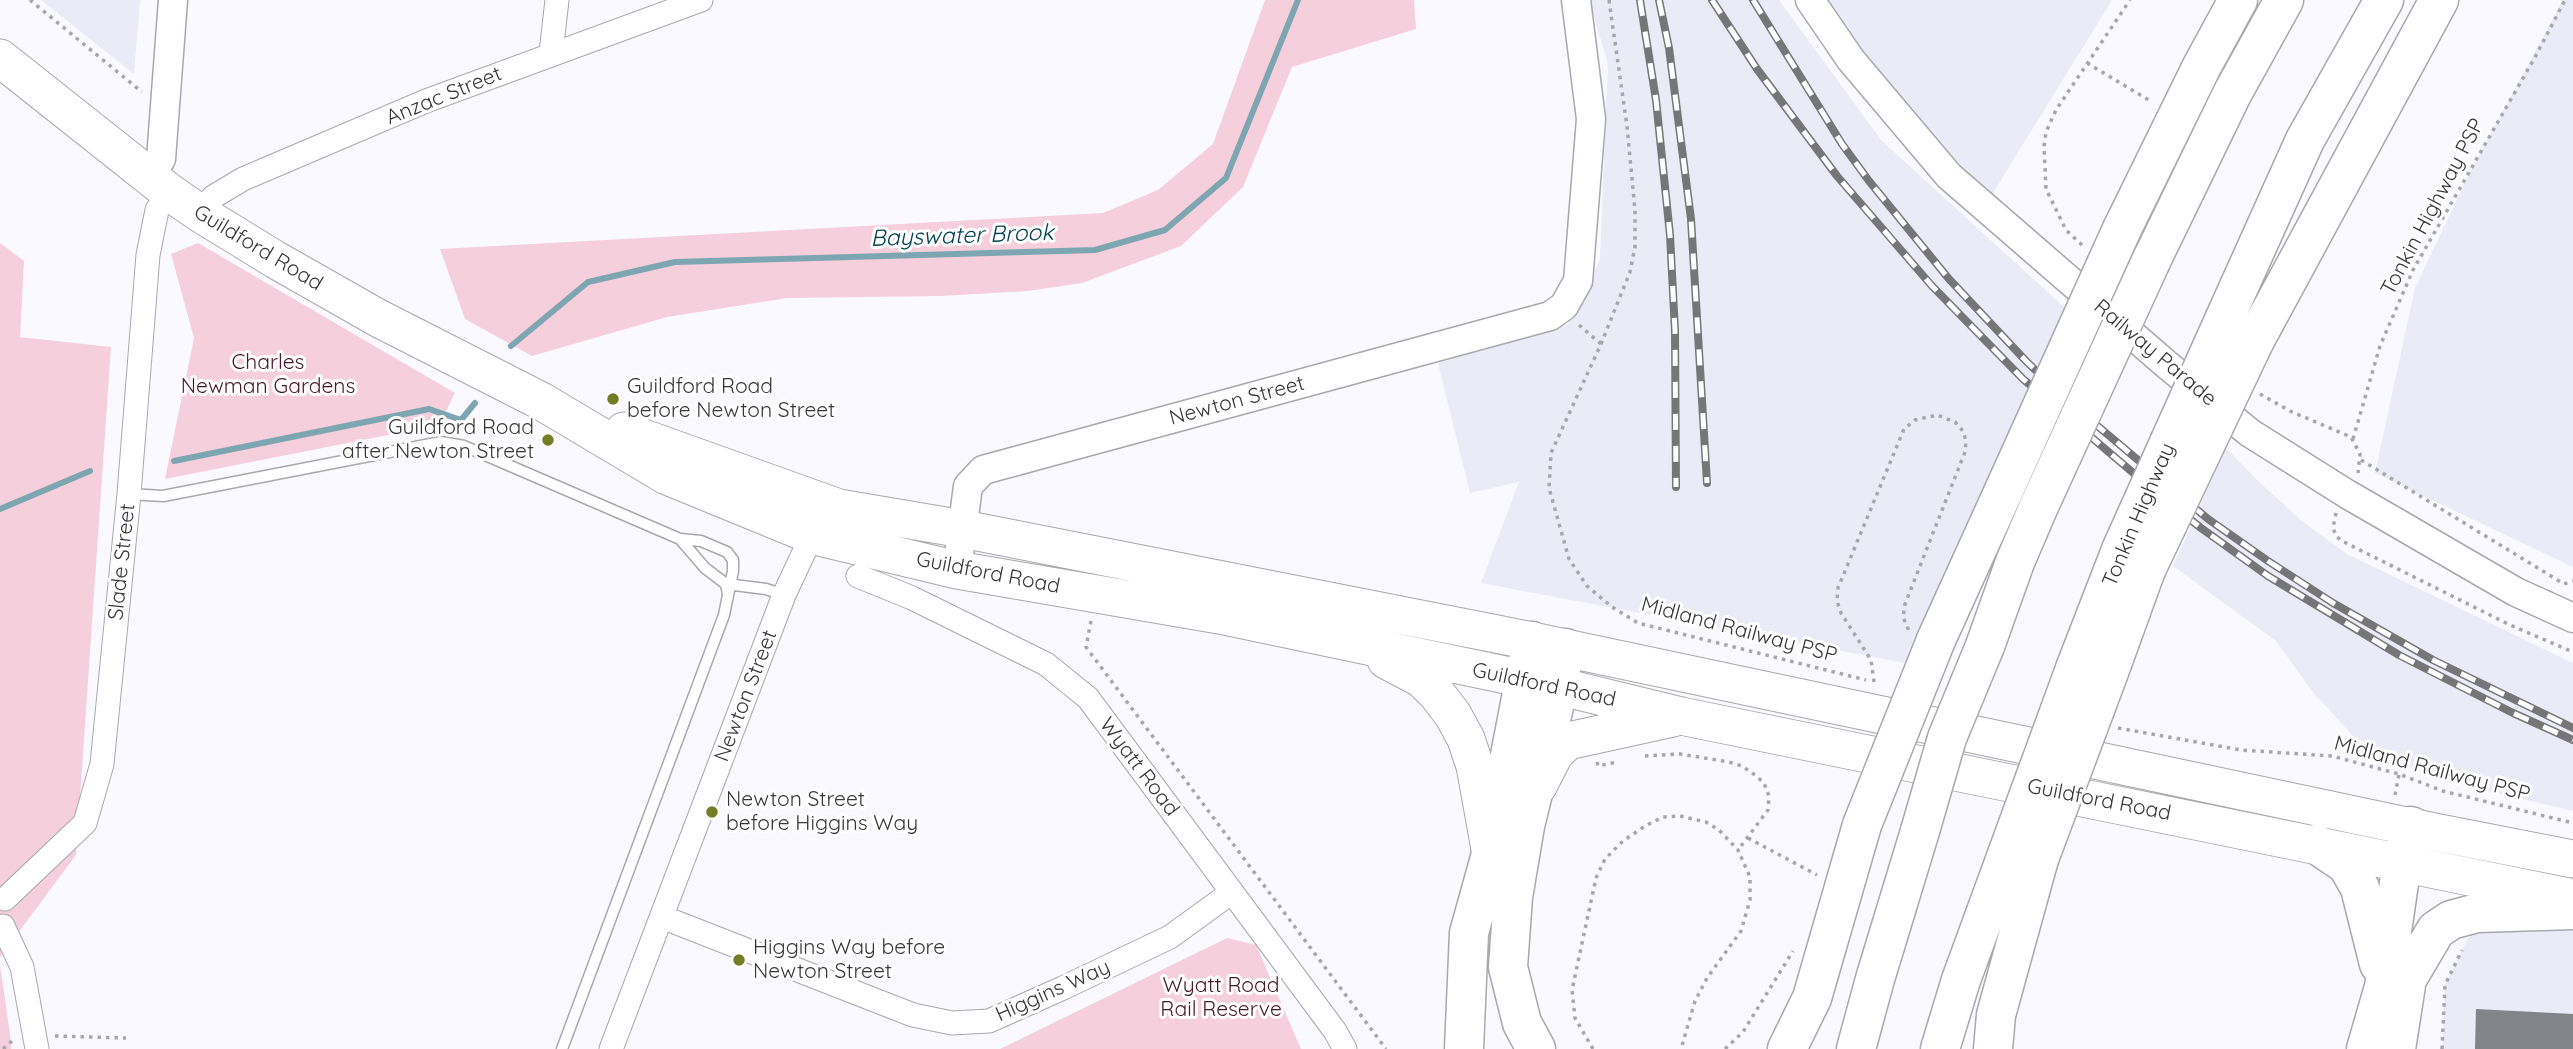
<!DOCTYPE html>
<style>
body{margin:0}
canvas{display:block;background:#f9f9ff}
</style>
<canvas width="2573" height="1049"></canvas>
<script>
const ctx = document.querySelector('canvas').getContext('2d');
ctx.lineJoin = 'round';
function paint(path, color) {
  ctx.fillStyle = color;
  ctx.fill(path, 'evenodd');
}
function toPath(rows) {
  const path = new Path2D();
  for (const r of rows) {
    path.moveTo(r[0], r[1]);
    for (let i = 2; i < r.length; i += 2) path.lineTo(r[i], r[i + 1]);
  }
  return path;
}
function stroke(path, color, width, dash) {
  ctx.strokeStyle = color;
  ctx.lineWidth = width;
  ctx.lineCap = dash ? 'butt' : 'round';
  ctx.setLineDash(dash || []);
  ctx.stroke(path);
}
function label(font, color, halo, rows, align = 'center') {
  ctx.font = font + ' Quicksand,sans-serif';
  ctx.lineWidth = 6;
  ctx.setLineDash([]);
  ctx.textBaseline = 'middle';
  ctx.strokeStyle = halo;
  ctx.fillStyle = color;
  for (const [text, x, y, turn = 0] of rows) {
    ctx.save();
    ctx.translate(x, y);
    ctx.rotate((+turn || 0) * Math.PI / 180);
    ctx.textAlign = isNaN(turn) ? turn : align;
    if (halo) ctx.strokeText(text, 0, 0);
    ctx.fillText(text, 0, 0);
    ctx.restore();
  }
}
const built = toPath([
 [41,0,140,0,134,74],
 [1589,0,1779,0,1881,140,2087,328,1931,668,1481,583,1519,482,1470,493,1438,363,1568,324,1600,259,1608,64],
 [1812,0,2112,0,1985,206],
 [2563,0,2573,0,2573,567,2375,473,2415,288,2470,172],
 [2226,448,2259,482,2302,521,2347,554,2573,663,2573,811,2443,780,2400,762,2353,736,2312,691,2276,641,2173,566],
 [2573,910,2573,1049,2442,1049,2445,985,2468,938,2482,925]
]);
const green = toPath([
 [1265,0,1414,0,1416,29,1292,67,1243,187,1181,246,1082,283,1028,291,940,296,787,298,667,317,532,356,465,319,440,249,1103,213,1158,190,1213,144],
 [0,243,24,261,20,337,111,347,76,855,0,957],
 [198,243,455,393,439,425,165,479,194,338,171,254],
 [1227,938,1256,945,1301,1049,1000,1049],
 [0,965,10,1034,11,1049,0,1049]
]);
const stream = toPath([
 [511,346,588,282,675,262,1095,250,1165,230,1226,178,1298,0],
 [174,461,429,409,461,420,475,403],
 [0,509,90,471]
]);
const building = toPath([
 [2476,1009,2573,1014,2573,1049,2475,1049]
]);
const path = toPath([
 [30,0,142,92],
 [1609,0,1627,126,1635,210,1635,247,1630,272,1601,344,1551,453,1549,488,1569,559,1587,586,1612,607,1638,623,1866,680],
 [2087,63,2152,102],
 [2082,245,2066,230,2046,189,2044,146,2046,132,2056,110,2130,0],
 [1579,325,1601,344],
 [2260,394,2290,411,2351,437,2360,454,2358,473],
 [2353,439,2380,346,2413,270,2534,59,2565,0],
 [2361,460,2564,584,2573,581],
 [2336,513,2333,528,2336,536,2342,541,2510,625,2573,652],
 [1091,621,1086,647,1386,1049],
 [1874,682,1871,660,1841,613,1837,601,1838,588,1904,429,1915,420,1937,415,1955,422,1963,431,1966,441,1965,452,1905,604,1903,617,1909,631],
 [2118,728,2241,750,2332,756,2399,774,2443,791,2573,823],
 [1645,756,1680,754,1729,762,1742,766,1755,775,1764,783,1769,796,1768,810,1738,850],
 [1597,762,1598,766,1617,762],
 [2395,795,2399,774],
 [1748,838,1817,875],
 [55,1036,126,1038],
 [3,1049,13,1040],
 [1593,1049,1575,1018,1572,990,1596,878,1605,859,1623,841,1645,826,1663,817,1680,816,1706,822,1719,830,1738,850,1750,877,1750,900,1741,931,1707,978,1695,1001,1681,1049],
 [1725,1049,1743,1032,1793,951],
 [2442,1049,2445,985,2462,950]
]);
const service = toPath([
 [129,494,163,496,441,442,464,446,680,539,701,541,727,552,733,560,733,571,724,615,562,1049],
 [680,539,705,568,726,584,728,594],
 [726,584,766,589,784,595]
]);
const minor = toPath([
 [551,53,557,0],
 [201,214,213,197,243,179,426,101,701,0],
 [858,576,912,598,1046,664,1088,698,1335,1031,1345,1049],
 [5,899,85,823,102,764,129,494,148,255,157,210,169,192],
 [662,917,913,1015,952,1023,989,1021,1063,988,1170,937,1232,892],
 [3,926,22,967,37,1049],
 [611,1049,784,595,805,550,814,524]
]);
const tertiary = toPath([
 [1810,0,1851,60,1949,176,2166,364,2250,433,2347,494,2516,592,2573,618],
 [149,176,161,159,173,0],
 [957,570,968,486,983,470,1550,316,1564,306,1578,281,1591,119,1576,0]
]);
const trunk = toPath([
 [0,58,169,192,201,214,276,260,378,318,541,401,667,476,811,535,957,570,1219,615,1558,686,1681,716,2573,898],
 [624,431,839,508,963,529,1532,641,2435,832,2573,859],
 [1386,660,1422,679,1437,694,1453,715,1466,739,1475,766,1490,849],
 [1538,786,1555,753,1568,741,1673,718]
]);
const motorway = toPath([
 [2122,229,2202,66,2238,0],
 [2152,259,2232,94,2284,0],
 [2224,320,2305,140,2384,0],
 [2254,342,2439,0],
 [1936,640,2005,488],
 [1985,646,2015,562,2039,506],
 [2076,666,2121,550],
 [2109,672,2146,570],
 [2316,844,2347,865,2360,888,2379,964],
 [2407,979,2436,930,2451,920,2477,913,2573,910],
 [1464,1049,1469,933,1491,854,1532,641],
 [1536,1049,1522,1023,1508,967,1513,897,1525,826,1554,707,1565,648],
 [1787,1049,1812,998,1862,825],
 [1856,1049,1875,979,1920,831],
 [1940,1049,1961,980,2006,857],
 [1993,1049,1996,1015,2039,859],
 [2366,1049,2384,987,2399,883,2411,826],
 [2396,1049,2406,985]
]);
const rail = toPath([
 [1640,0,1656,100,1670,235,1675,331,1676,487],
 [1659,0,1669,48,1691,219,1707,483],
 [1712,0,1757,69,1837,176,1932,286,2023,379,2158,494,2201,528,2268,576,2399,655,2513,713,2573,740],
 [1753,0,1842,144,1869,181,1949,279,2026,361,2062,396,2208,519,2268,561,2333,603,2433,660,2573,728]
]);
const motorwayBridge = toPath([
 [2005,488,2122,229],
 [2039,506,2152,259],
 [2121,550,2224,320],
 [2146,570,2254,342],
 [1862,825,1936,640],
 [1920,831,1947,738,1985,646],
 [2006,857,2076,666],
 [2039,859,2109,672]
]);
const markers = [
 [613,399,7,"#757c26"],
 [548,440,7,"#757c26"],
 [712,812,7,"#757c26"],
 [739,960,7,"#757c26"]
];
const streetNames = [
 ["Anzac Street",444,96,-22],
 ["Tonkin Highway PSP",2433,207,-62],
 ["Guildford Road",258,248,31],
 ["Railway Parade",2155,353,40],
 ["Newton Street",1237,401,-15],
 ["Tonkin Highway",2139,515,-67],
 ["Slade Street",122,562,-84],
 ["Guildford Road",988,573,11],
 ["Midland Railway PSP",1739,630,15],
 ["Guildford Road",1544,685,12],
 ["Newton Street",746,696,-69],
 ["Wyatt Road",1139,767,53],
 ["Midland Railway PSP",2432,769,15],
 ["Guildford Road",2099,800,11],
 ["Higgins Way",1053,991,-24]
];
const parkNames = [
 ["Charles",268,363],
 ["Newman Gardens",268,387],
 ["Wyatt Road",1221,986],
 ["Rail Reserve",1221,1010]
];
const poiNames = [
 ["Guildford Road",627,387],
 ["before Newton Street",627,411],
 ["Guildford Road",534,428,"right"],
 ["after Newton Street",534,452,"right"],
 ["Newton Street",726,800],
 ["before Higgins Way",726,824],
 ["Higgins Way before",753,948],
 ["Newton Street",753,972]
];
const waterNames = [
 ["Bayswater Brook",962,236,-2]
];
paint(built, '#ebebf8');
paint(green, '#f5cfdb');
stroke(stream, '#7da6b2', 6);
paint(building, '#818488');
stroke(service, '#a8a8ad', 13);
stroke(minor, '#a8a8ad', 25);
stroke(tertiary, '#a8a8ad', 31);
stroke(trunk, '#a8a8ad', 39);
stroke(motorway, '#a8a8ad', 41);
stroke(path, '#a7a7ab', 3.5, [3.5, 5]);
stroke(service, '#fff', 10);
stroke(minor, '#fff', 23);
stroke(tertiary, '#fff', 28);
stroke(trunk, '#fff', 37);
stroke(motorway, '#fff', 38);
stroke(rail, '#767679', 8);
stroke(rail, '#fff', 5, [16]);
stroke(motorwayBridge, '#a8a8ad', 41, []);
stroke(motorwayBridge, '#fff', 38);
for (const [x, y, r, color] of markers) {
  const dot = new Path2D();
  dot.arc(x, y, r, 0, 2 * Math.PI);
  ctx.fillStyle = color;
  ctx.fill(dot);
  stroke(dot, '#fff', 2.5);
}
label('21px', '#373739', '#fff', streetNames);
label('21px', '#47172a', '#fff', parkNames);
label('21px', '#373739', '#fff', poiNames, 'left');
label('italic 23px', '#014150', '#fff', waterNames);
</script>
